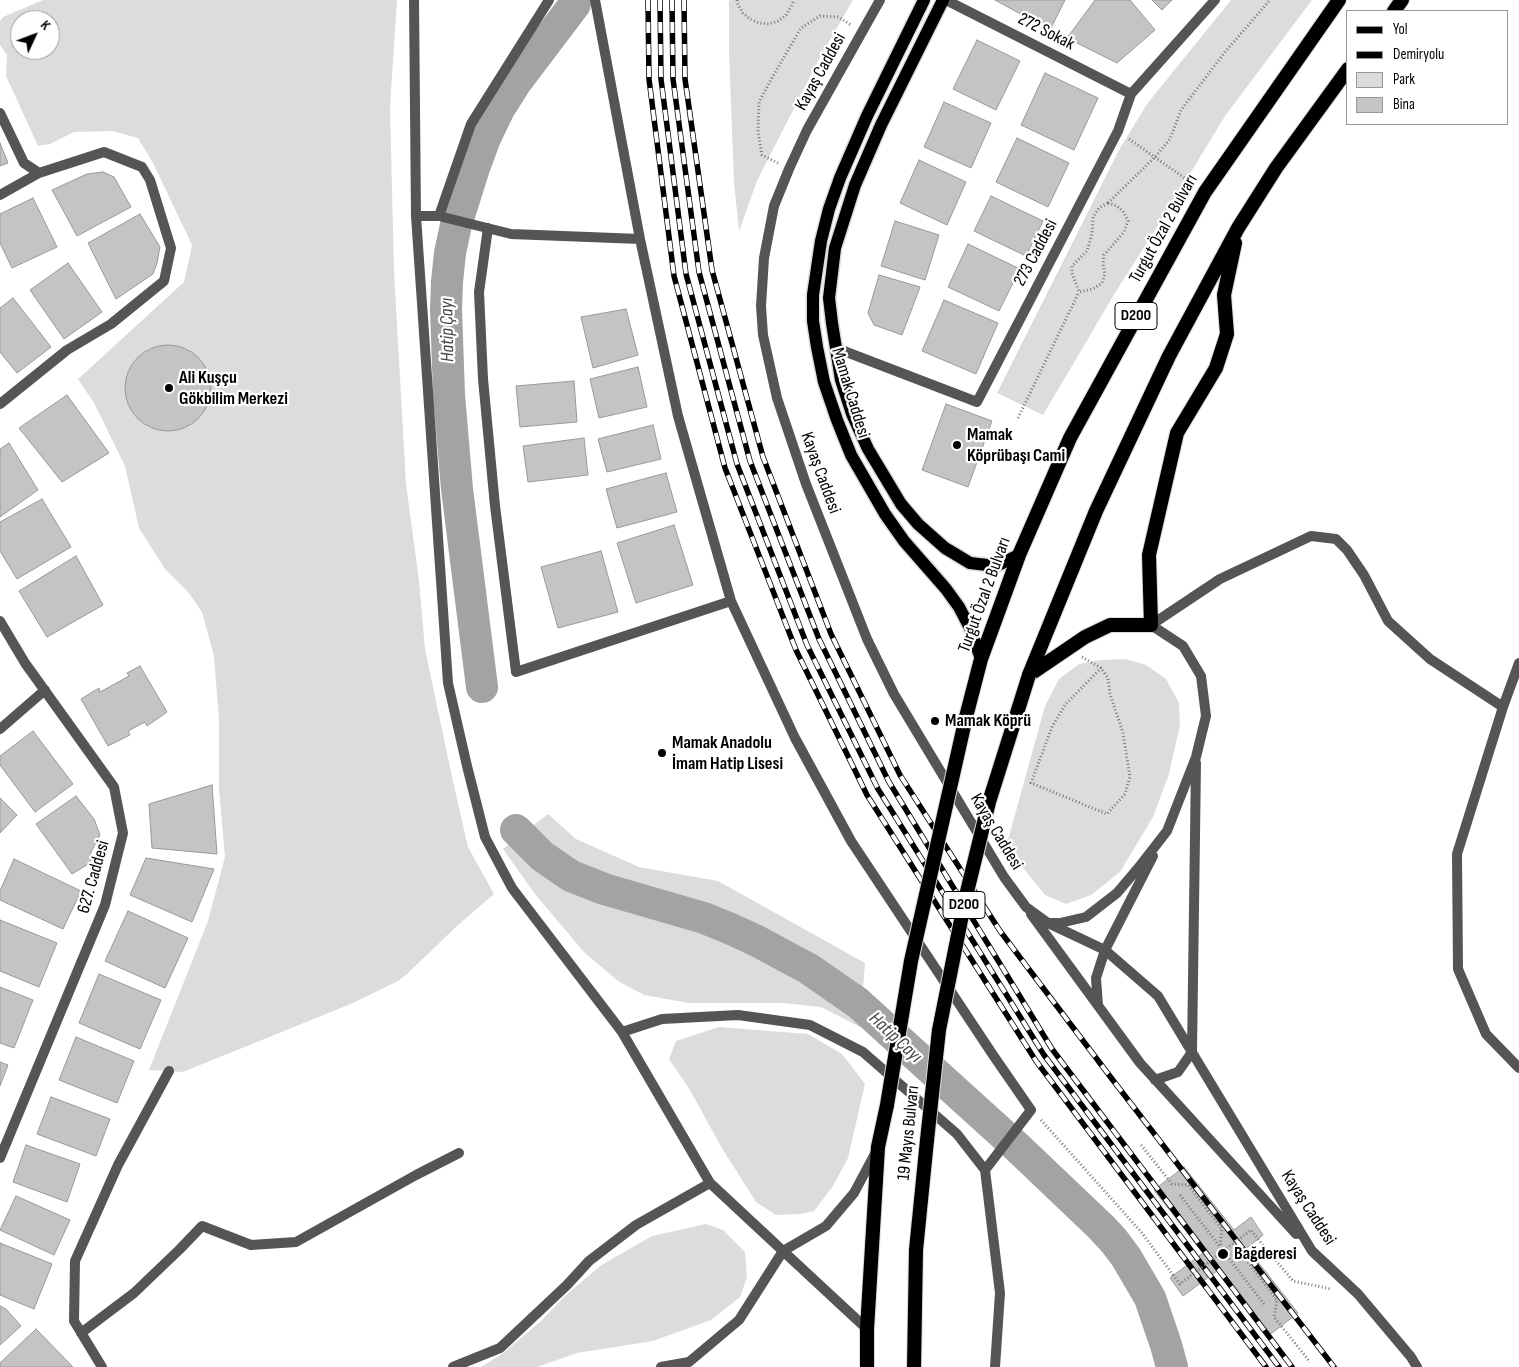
<!DOCTYPE html>
<meta charset="utf-8">
<style>
body{margin:0}
#map{position:relative;width:1519px;height:1367px;overflow:hidden;background:#fff;font-family:"Sofia Sans Condensed",sans-serif}
canvas{display:block}
.legend{position:absolute;left:1346px;top:10px;width:162px;height:115px;box-sizing:border-box;background:#fff;border:1px solid #999;margin:0;padding:6px 9px;list-style:none;font-size:15px;color:#000}
.legend li{display:flex;align-items:center;gap:10px;height:25px}
.legend b{width:25px;border:1px solid #999}
.north{position:absolute;left:10px;top:10px;width:50px;height:50px;box-sizing:border-box;background:#fff;border:1px solid #999;border-radius:50%;rotate:47deg;font-size:14px;font-weight:700;line-height:20px;text-align:center;color:#000}
.north::after{content:'';display:block;margin:auto;width:18px;height:22px;background:#000;clip-path:polygon(50% 0,100% 100%,50% 72%,0 100%)}
</style>
<div id="map">
<canvas width="1519" height="1367"></canvas>
<ul class="legend">
<li><b style="height:6px;background:#000"></b>Yol</li>
<li><b style="height:6px;background:#000"></b>Demiryolu</li>
<li><b style="height:14px;background:#dcdcdc"></b>Park</li>
<li><b style="height:14px;background:#c4c4c4"></b>Bina</li>
</ul>
<div class="north">K</div>
</div>
<script>
const ctx = document.querySelector('canvas').getContext('2d');
ctx.lineJoin = 'round';
function paint(path, color) {
  ctx.fillStyle = color;
  ctx.fill(path, 'evenodd');
}
function toPath(rows) {
  const path = new Path2D();
  for (const r of rows) {
    if (r.length === 3) {
      path.moveTo(r[0] + r[2], r[1]);
      path.arc(r[0], r[1], r[2], 0, 2 * Math.PI);
      continue;
    }
    path.moveTo(r[0], r[1]);
    for (let i = 2; i < r.length; i += 2) path.lineTo(r[i], r[i + 1]);
  }
  return path;
}
function stroke(path, color, width, dash) {
  ctx.strokeStyle = color;
  ctx.lineWidth = width;
  ctx.lineCap = dash ? 'butt' : 'round';
  ctx.setLineDash(dash || []);
  ctx.stroke(path);
}
function label(font, color, halo, rows, align = 'center') {
  ctx.font = font + ' "Sofia Sans Condensed",sans-serif';
  ctx.lineWidth = 4.5;
  ctx.setLineDash([]);
  ctx.textBaseline = 'middle';
  ctx.strokeStyle = halo;
  ctx.fillStyle = color;
  for (const [text, x, y, turn = 0] of rows) {
    ctx.save();
    ctx.translate(x, y);
    ctx.rotate((+turn || 0) * Math.PI / 180);
    ctx.textAlign = isNaN(turn) ? turn : align;
    if (halo) ctx.strokeText(text, 0, 0);
    ctx.fillText(text, 0, 0);
    ctx.restore();
  }
}
const green = toPath([
 [43,0,397,0,390,107,394,271,406,484,419,581,425,649,452,777,468,847,494,894,458,925,407,974,398,981,353,1003,183,1072,149,1070,208,921,225,857,219,789,219,720,214,656,202,612,189,593,165,569,139,528,125,466,94,403,78,379,184,282,192,245,153,163,138,138,112,131,74,132,50,144,38,146,6,76,7,55,0,45,0,21,3,17],
 [20,20,50,20,50,50,20,50],
 [729,0,853,0,818,61,757,181,739,231,734,183,729,52],
 [1231,0,1312,0,1225,116,1174,200,1115,293,1043,415,997,393,1119,150,1147,104],
 [1125,659,1146,665,1166,679,1179,703,1180,725,1169,774,1153,817,1120,872,1091,895,1066,904,1045,895,1021,865,1008,840,1045,706,1059,679,1079,664,1101,660],
 [548,814,576,839,639,867,718,881,865,963,860,1027,821,1007,783,1003,689,1003,644,995,618,981,584,952,535,894,503,849],
 [719,1027,808,1034,842,1054,865,1084,848,1158,833,1186,814,1211,801,1214,776,1215,756,1202,720,1145,690,1090,669,1059,676,1041],
 [706,1224,723,1230,745,1252,747,1277,740,1297,711,1320,653,1341,577,1353,537,1367,481,1367,502,1354,540,1322,565,1296,600,1266,652,1236]
]);
const river = toPath([
 [482,687,457,489,449,395,446,309,447,282,450,253,456,225,474,168,485,138,499,109,516,82,575,4],
 [516,830,542,856,571,876,604,889,704,918,731,929,757,941,809,969,858,1003,1017,1147,1101,1227,1114,1241,1126,1257,1150,1298,1166,1345,1172,1367]
]);
const building = toPath([
 [995,0,1065,0,1050,30,995,0],
 [1095,0,1130,0,1155,30,1117,63,1067,38,1095,0],
 [1152,0,1172,0,1162,10,1152,0],
 [977,40,1020,61,996,110,953,89,977,40],
 [1045,73,1098,98,1074,150,1021,125,1045,73],
 [944,102,991,123,971,168,924,147,944,102],
 [1017,138,1069,163,1048,207,996,182,1017,138],
 [0,143,8,163,0,166,0,143],
 [919,160,966,182,947,225,900,203,919,160],
 [103,172,114,177,131,207,77,236,52,190,87,174,103,172],
 [991,196,1043,221,1026,256,974,231,991,196],
 [33,198,57,247,12,268,0,243,0,214,33,198],
 [140,214,160,247,157,263,153,274,116,299,88,243,140,214],
 [895,221,939,235,925,280,881,266,895,221],
 [968,244,1020,269,999,311,948,287,968,244],
 [68,263,102,312,64,339,30,290,68,263],
 [879,275,920,287,902,335,874,325,868,313,879,275],
 [13,298,51,347,17,373,0,352,0,308,13,298],
 [944,300,998,323,976,374,922,351,944,300],
 [626,309,638,355,593,368,581,317,626,309],
 [168,388,43],
 [638,367,647,407,599,418,590,379,638,367],
 [574,381,577,422,520,427,516,386,574,381],
 [67,395,109,453,62,482,19,428,67,395],
 [946,404,992,421,968,487,922,470,946,404],
 [653,425,661,459,607,472,598,439,653,425],
 [584,438,588,475,528,482,523,446,584,438],
 [9,443,38,490,0,517,0,449,9,443],
 [666,473,677,512,617,528,606,489,666,473],
 [42,499,71,547,17,579,0,551,0,522,42,499],
 [674,525,693,585,636,603,617,543,674,525],
 [601,551,618,612,558,628,541,567,601,551],
 [76,556,103,605,47,637,19,591,76,556],
 [140,666,167,712,147,726,145,722,128,731,130,735,108,746,81,699,99,688,100,692,129,676,127,673,140,666],
 [33,731,73,784,35,812,0,765,0,756,33,731],
 [212,785,217,854,152,848,149,804,212,785],
 [76,796,94,819,100,835,91,852,90,863,72,874,36,824,76,796],
 [0,798,17,815,0,833,0,798],
 [146,858,214,869,192,922,130,895,146,858],
 [14,859,81,891,63,929,0,900,0,891,14,859],
 [128,911,188,938,165,988,105,961,128,911],
 [0,920,57,943,39,987,0,971,0,920],
 [99,974,161,1000,140,1049,79,1023,99,974],
 [0,987,33,1000,14,1048,0,1043,0,987],
 [76,1037,134,1061,117,1103,59,1080,76,1037],
 [0,1062,8,1065,0,1086,0,1062],
 [51,1097,110,1119,96,1156,37,1134,51,1097],
 [26,1145,80,1164,67,1202,13,1182,26,1145],
 [1184,1167,1234,1230,1251,1217,1263,1235,1247,1248,1298,1313,1268,1336,1217,1271,1183,1296,1170,1278,1203,1253,1154,1190,1184,1167],
 [16,1196,70,1220,54,1255,0,1230,16,1196],
 [0,1243,52,1264,34,1309,0,1295,0,1243],
 [0,1306,6,1309,21,1326,0,1345,0,1306],
 [36,1329,73,1367,0,1367,0,1363,36,1329]
]);
const path = toPath([
 [737,0,738,5,743,13,750,19,759,23,769,24,778,21,786,15,791,7,794,0],
 [1129,139,1193,184],
 [778,163,762,155,758,132,759,102,773,76,801,28,820,16,838,17,851,25],
 [1108,203,1155,157,1170,139,1181,110,1225,52,1270,0],
 [1108,203,1117,206,1123,211,1128,221,1124,232,1104,255,1103,264,1105,274,1102,283,1093,289,1079,292,1072,273,1072,266,1087,251,1092,234,1093,217,1099,208,1108,203],
 [1018,418,1079,292],
 [1082,657,1101,668,1108,678,1110,694,1123,733,1130,777,1125,794,1107,814,1031,783,1052,727,1065,705,1101,668],
 [1041,1120,1142,1233,1173,1275],
 [1141,1145,1172,1184,1188,1185,1222,1229,1220,1247],
 [1180,1195,1264,1304],
 [1258,1239,1293,1281,1331,1289],
 [1226,1254,1245,1258,1277,1300,1274,1317,1310,1362]
]);
const minor = toPath([
 [414,0,416,216,448,683,467,766,485,837,512,888,622,1032,710,1183,783,1251],
 [595,0,640,239,678,416,731,601,795,738,851,841,993,1055,1031,1110,985,1170,1000,1293,995,1367],
 [946,0,1131,94],
 [0,113,24,163,39,173],
 [0,195,39,173,104,152,142,167,150,180,171,248,164,281,111,324,67,350,0,404],
 [416,216,439,216,511,234,640,239],
 [439,216,471,124,549,0],
 [488,228,479,292,483,379,495,506,516,672,731,601],
 [836,348,977,402,1118,131,1131,94,1215,0],
 [0,621,25,663,114,787,123,833,105,905,0,1158],
 [1151,625,1220,579,1311,536,1336,539,1347,550,1364,575,1388,621,1430,659,1503,707,1519,663],
 [1503,707,1457,854,1458,969,1486,1034,1519,1068],
 [0,729,45,690],
 [622,1032,662,1019,738,1015,810,1025,863,1052,957,1134,985,1170],
 [81,1333,134,1293,180,1249,202,1226,251,1245,296,1242,416,1175,459,1153],
 [102,1367,74,1321,75,1261,118,1165,169,1071],
 [453,1367,500,1348,567,1285,589,1261,636,1225,710,1183]
]);
const tertiary = toPath([
 [880,0,807,130,789,169,774,206,764,258,761,306,763,335,777,398,806,484,867,639,894,694,1004,877,1026,907,1048,923,1060,923,1086,917,1117,893,1139,867,1167,831,1196,757,1206,716,1201,676,1183,646,1151,625],
 [1031,914,1140,1063,1296,1234],
 [1050,924,1105,950,1158,996,1312,1251,1358,1294,1411,1357,1417,1367],
 [1098,1006,1096,978,1105,950,1153,856],
 [1155,1080,1178,1072,1192,1052,1196,763],
 [783,1251,867,1329],
 [661,1367,689,1362,739,1320,783,1251,826,1226,854,1193,877,1150]
]);
const primary = toPath([
 [924,0,867,116,840,178,829,209,821,241,813,295,813,321,817,347,824,382,837,420,851,455,885,514,904,541,946,589,959,607,970,628,981,659],
 [943,0,881,125,855,185,835,248,829,298,832,323,841,380,852,414,868,449,901,504,918,524,945,548,970,563,996,566,1019,555]
]);
const trunk = toPath([
 [1394,11,1402,0],
 [1029,675,1096,511,1169,356,1238,228,1276,168,1348,69],
 [1029,675,1085,637,1110,625,1151,625,1149,555,1177,433,1216,368,1227,334,1224,295,1235,243],
 [966,717,981,659,1019,555,1070,438,1205,192,1339,0],
 [867,1367,867,1329,878,1147,887,1105],
 [914,1367,916,1250,927,1140]
]);
const rail = toPath([
 [648,0,649,79,674,276,725,468,796,650,867,795,1036,1061,1266,1367],
 [660,0,661,79,686,274,737,464,807,645,878,789,1044,1055,1279,1367],
 [672,0,673,79,699,272,750,461,819,639,889,782,1052,1049,1292,1367],
 [684,0,685,79,712,270,763,457,831,634,900,775,1000,931,1112,1079,1334,1367]
]);
const pathBridge = toPath([
 [1173,1275,1180,1284,1251,1230,1258,1239]
]);
const trunkBridge = toPath([
 [887,1105,911,961,966,717],
 [927,1140,939,1030,965,900,989,802,1029,675]
]);
const markers = [
 [169,388,5,"#000"],
 [957,445,5,"#000"],
 [935,721,5,"#000"],
 [662,753,5,"#000"],
 [1223,1254,6,"#000"]
];
const shields = [
 [1136,316,42],
 [964,905,42]
];
const shieldNames = [
 ["D200",1136,316],
 ["D200",964,905]
];
const streetNames = [
 ["272 Sokak",1046,32,27],
 ["Kayaş Caddesi",821,72,-61],
 ["Turgut Özal 2 Bulvarı",1164,229,-61],
 ["273 Caddesi",1036,253,-62],
 ["Mamak Caddesi",850,393,73],
 ["Kayaş Caddesi",820,473,70],
 ["Turgut Özal 2 Bulvarı",985,595,-70],
 ["Kayaş Caddesi",996,832,59],
 ["627. Caddesi",94,877,-74],
 ["19 Mayıs Bulvarı",909,1133,-84],
 ["Kayaş Caddesi",1308,1208,57]
];
const poiNames = [
 ["Ali Kuşçu",179,378],
 ["Gökbilim Merkezi",179,399],
 ["Mamak",967,435],
 ["Köprübaşı Cami",967,456],
 ["Mamak Köprü",945,721],
 ["Mamak Anadolu",672,743],
 ["İmam Hatip Lisesi",672,764],
 ["Bağderesi",1234,1254]
];
const waterNames = [
 ["Hatip Çayı",448,330,-91],
 ["Hatip Çayı",895,1038,43]
];
paint(green, '#dcdcdc');
stroke(river, '#a3a3a3', 32);
paint(building, '#c4c4c4');
stroke(building, '#999', 1);
stroke(primary, '#dbdbdb', 15);
stroke(trunk, '#dbdbdb', 16);
stroke(path, '#777', 3, [1, 2.5]);
stroke(minor, '#555', 10);
stroke(tertiary, '#555', 10);
stroke(primary, '#000', 12);
stroke(trunk, '#000', 14);
stroke(rail, '#000', 5.5);
stroke(rail, '#fff', 4, [11]);
stroke(trunkBridge, '#dbdbdb', 16, []);
stroke(pathBridge, '#777', 3, [1, 2.5]);
stroke(trunkBridge, '#000', 14);
for (const [x, y, r, color] of markers) {
  const dot = new Path2D();
  dot.arc(x, y, r, 0, 2 * Math.PI);
  ctx.fillStyle = color;
  ctx.fill(dot);
  stroke(dot, '#fff', 2);
}
for (const [x, y, w] of shields) {
  const box = new Path2D();
  box.roundRect(x - w / 2, y - 13.5, w, 27, 4);
  ctx.fillStyle = '#fff';
  ctx.fill(box);
  stroke(box, '#000', 1);
}
label('bold 16px', '#000', null, shieldNames);
label('18px', '#000', '#fff', streetNames);
label('bold 18px', '#000', '#fff', poiNames, 'left');
label('italic 19px', '#444', '#fff', waterNames);
</script>
